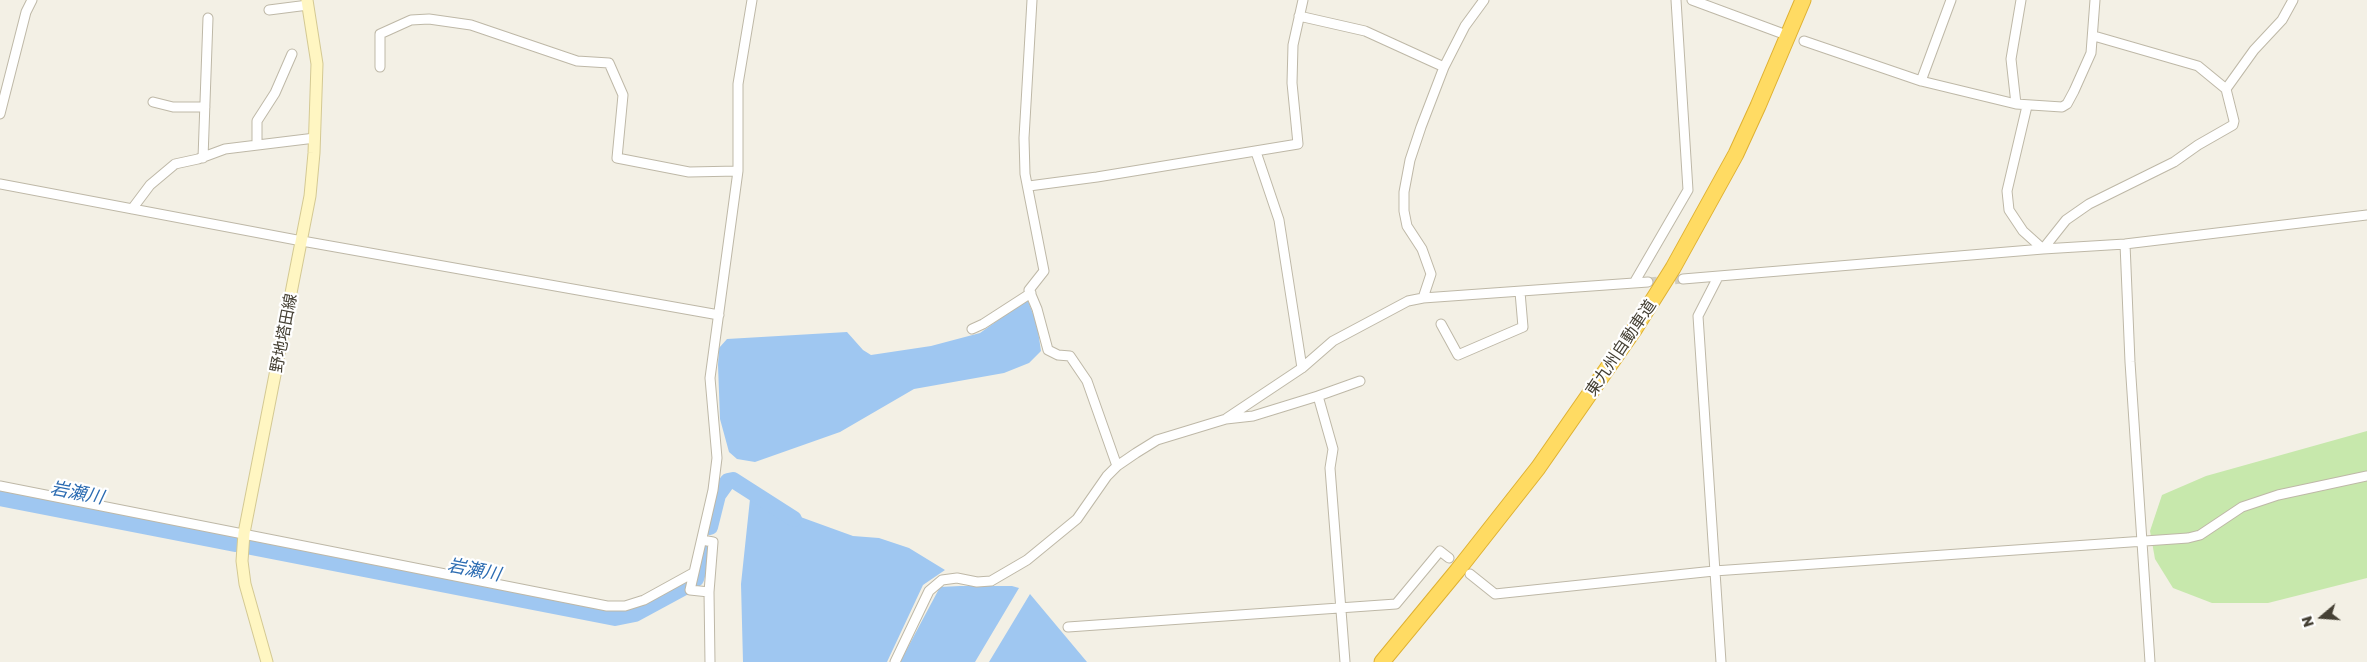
<!DOCTYPE html>
<meta charset="utf-8">
<style>
body{margin:0}
#map{position:relative;width:2367px;height:662px;overflow:hidden;background:#f3f0e5;font-family:"Golos Text",sans-serif}
canvas{display:block}
.north{position:absolute;left:2297px;top:592px;width:50px;height:50px;-webkit-text-stroke:4px #fff;paint-order:stroke;rotate:252deg;font-size:14px;font-weight:700;line-height:20px;text-align:center;color:#454034}
.north::after{content:'';display:block;margin:auto;width:18px;height:22px;background:#454034;clip-path:polygon(50% 0,100% 100%,50% 72%,0 100%)}
</style>
<div id="map">
<canvas width="2367" height="662"></canvas>
<div class="north">N</div>
</div>
<script>
const ctx = document.querySelector('canvas').getContext('2d');
ctx.lineJoin = 'round';
function paint(path, color) {
  ctx.fillStyle = color;
  ctx.fill(path, 'evenodd');
}
function toPath(rows) {
  const path = new Path2D();
  for (const r of rows) {
    path.moveTo(r[0], r[1]);
    for (let i = 2; i < r.length; i += 2) path.lineTo(r[i], r[i + 1]);
  }
  return path;
}
function stroke(path, color, width, dash) {
  ctx.strokeStyle = color;
  ctx.lineWidth = width;
  ctx.lineCap = dash ? 'butt' : 'round';
  ctx.setLineDash(dash || []);
  ctx.stroke(path);
}
function label(font, color, halo, rows, align = 'center') {
  ctx.font = font + ' "Golos Text","Noto Sans JP",sans-serif';
  ctx.lineWidth = 4.5;
  ctx.setLineDash([]);
  ctx.textBaseline = 'middle';
  ctx.strokeStyle = halo;
  ctx.fillStyle = color;
  for (const [text, x, y, turn = 0] of rows) {
    ctx.save();
    ctx.translate(x, y);
    ctx.rotate((+turn || 0) * Math.PI / 180);
    ctx.textAlign = isNaN(turn) ? turn : align;
    if (halo) ctx.strokeText(text, 0, 0);
    ctx.fillText(text, 0, 0);
    ctx.restore();
  }
}
const green = toPath([
 [2367,431,2367,578,2268,603,2212,603,2173,588,2155,559,2150,531,2162,495,2206,476]
]);
const water = toPath([
 [1025,301,1028,301,1037,324,1041,351,1029,363,1004,373,914,389,840,432,755,462,737,459,729,452,720,419,718,365,719,348,727,339,847,332,863,350,871,355,931,346,980,333],
 [750,499,789,522,795,515,853,536,879,538,909,548,945,570,923,585,887,662,743,662,741,584],
 [960,586,1012,586,1019,588,975,662,900,662,940,587],
 [1030,594,1087,662,989,662]
]);
const river = toPath([
 [0,498,235,544],
 [710,527,718,495,728,481,733,480,794,519],
 [251,547,615,618,635,614,683,588],
 [696,579,704,553]
]);
const minorTunnel = toPath([
 [1648,282,1683,279]
]);
const minor = toPath([
 [1032,0,1024,138,1025,174,1044,271,1029,290,1037,309,1048,350,1058,355,1070,356,1087,381,1117,466],
 [1692,0,1781,33],
 [269,10,308,5],
 [1299,16,1365,31,1444,67],
 [1804,41,1921,81,2016,104,2062,107,2067,104,2074,91,2091,53,2095,0],
 [380,67,380,34,411,20,429,19,471,25,577,61,609,63,623,95,617,158,689,172,738,171],
 [1921,81,1951,0],
 [2226,89,2254,50,2282,20,2293,0],
 [153,102,173,107,205,107],
 [2016,104,2011,59,2021,0],
 [2027,106,2007,191,2009,210,2023,231,2043,249],
 [0,114,26,12,32,0],
 [257,145,257,121,275,93,292,54],
 [1256,152,1279,220,1302,368],
 [203,158,208,18],
 [0,184,302,241,719,315],
 [1029,186,1097,177,1298,144,1292,83,1293,45,1303,0],
 [132,209,150,185,175,164,198,159,225,149,315,138],
 [2125,244,2130,362,2150,662],
 [2043,249,2066,220,2089,204,2174,162,2198,145,2233,125,2234,121,2226,89,2198,66,2094,36],
 [1718,277,1698,316,1721,662],
 [1683,279,2043,249,2125,244,2367,215],
 [1634,283,1688,190,1676,0],
 [1423,298,1431,274,1422,249,1407,226,1404,211,1404,192,1410,160,1421,127,1444,67,1465,26,1484,0],
 [1441,324,1458,355,1523,327,1520,292],
 [972,329,983,324,1031,293],
 [1318,396,1360,381],
 [1227,418,1302,368,1333,341,1408,301,1423,298,1648,282],
 [0,486,607,606,625,606,644,600,693,573],
 [702,540,713,542,709,592,710,662],
 [1470,574,1495,594,1714,571,2188,538,2200,535,2242,507,2278,495,2367,476],
 [709,592,690,590,713,490,717,458,710,378,738,171,738,84,752,0],
 [1068,627,1396,604,1440,551,1449,558],
 [895,662,929,591,942,580,957,578,977,582,991,581,1027,560,1077,519,1107,476,1117,466,1136,453,1157,440,1226,419,1253,416,1318,396,1333,449,1330,468,1345,662]
]);
const secondary = toPath([
 [267,662,245,584,242,561,244,533,310,196,314,153,317,64,307,0]
]);
const motorway = toPath([
 [1382,662,1457,571,1538,468,1634,330,1673,268,1736,154,1758,106,1803,0]
]);
const streetNames = [
 ["野地塔田線",284,333,-79],
 ["東九州自動車道",1621,348,-56]
];
const waterNames = [
 ["岩瀬川",77,493,11],
 ["岩瀬川",474,570,11]
];
paint(green, '#c7e8ac');
paint(water, '#9fc7f1');
stroke(river, '#9fc7f1', 16);
stroke(minorTunnel, '#d0cdc2', 9, [9, 4.5]);
stroke(minor, '#beb8a7', 11);
stroke(secondary, '#d4c993', 13);
stroke(motorway, '#dfb132', 17);
stroke(minor, '#fff', 9);
stroke(secondary, '#fff6c2', 11);
stroke(motorway, '#ffdb63', 15);
label('16px', '#454034', '#fff', streetNames);
label('italic 18px', '#2c6cb2', '#fff', waterNames);
</script>
